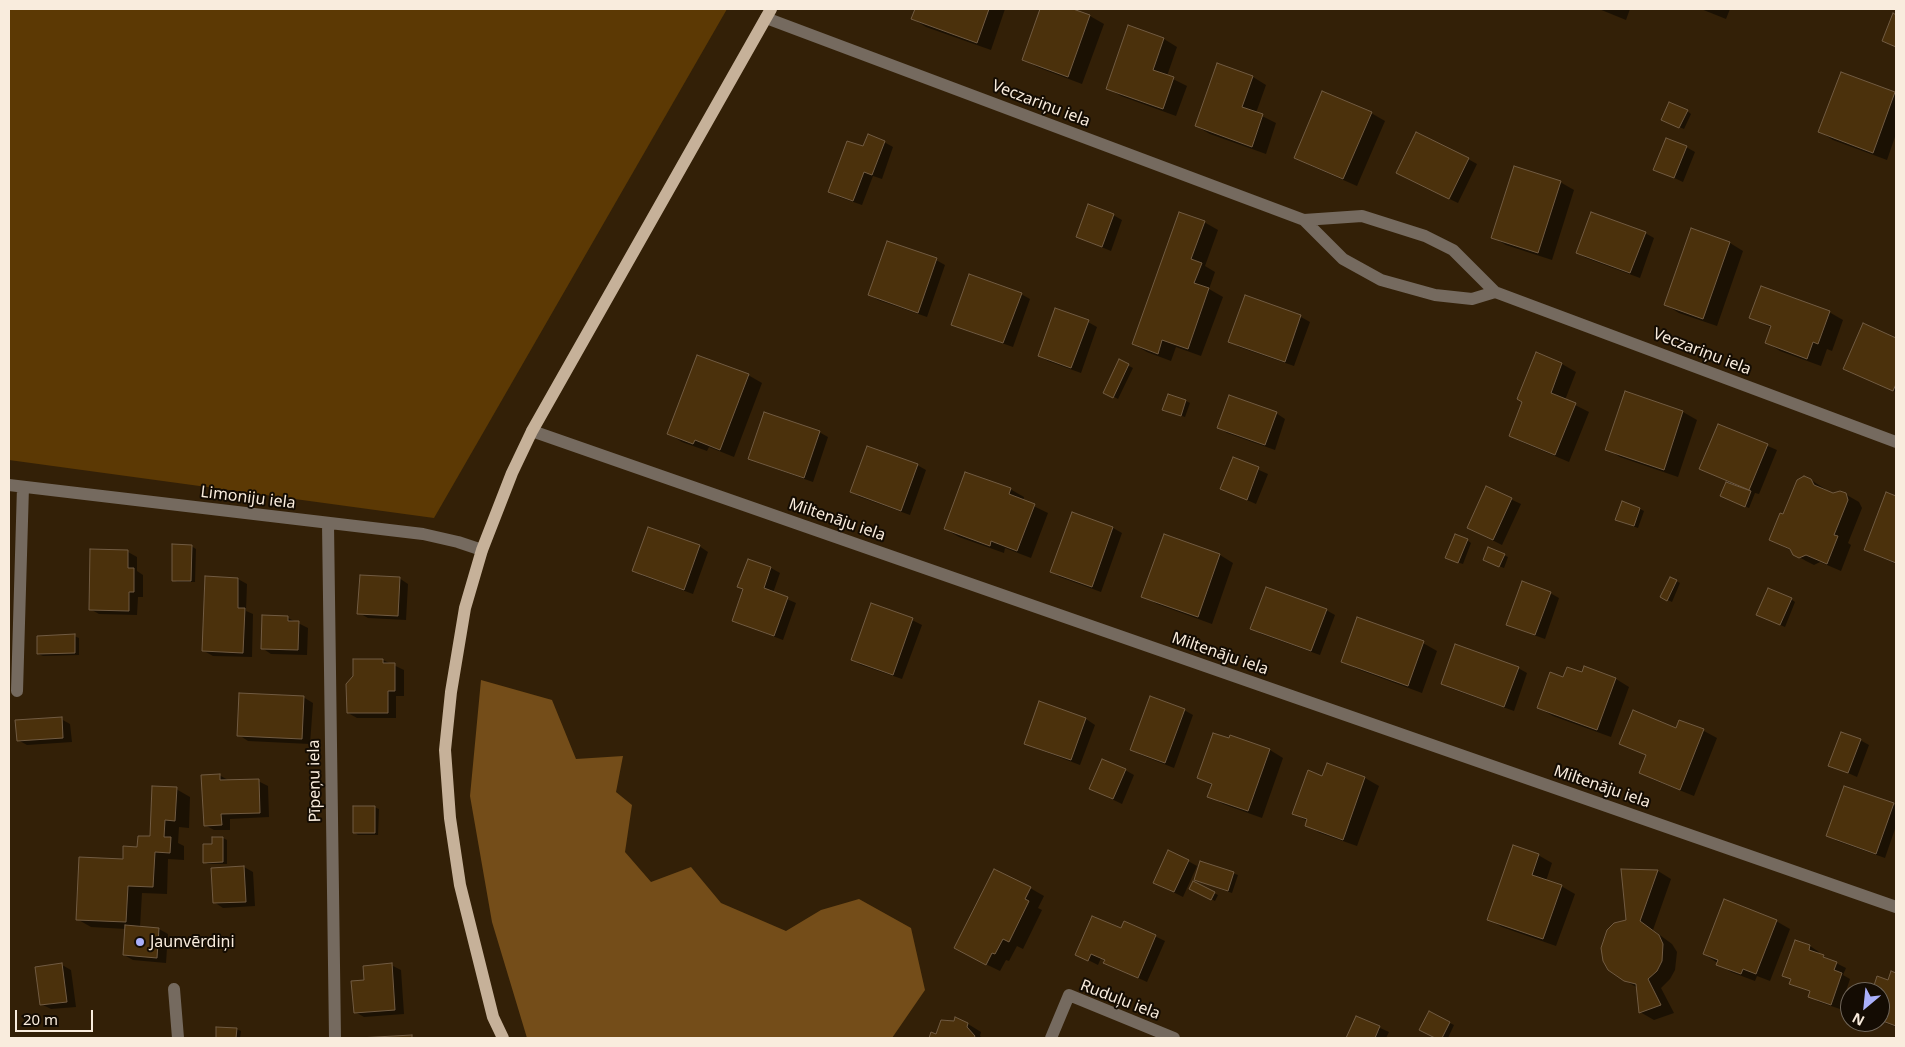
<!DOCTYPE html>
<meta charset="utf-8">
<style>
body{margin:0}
#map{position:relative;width:1905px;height:1047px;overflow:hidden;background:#332007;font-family:"Noto Sans",sans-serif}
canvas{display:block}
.frame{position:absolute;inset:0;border:10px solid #f9ecdd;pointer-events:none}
.north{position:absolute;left:1840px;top:982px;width:50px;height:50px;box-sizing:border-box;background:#140c03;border:1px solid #70665a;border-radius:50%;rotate:208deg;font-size:14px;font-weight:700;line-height:20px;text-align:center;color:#f9ecdd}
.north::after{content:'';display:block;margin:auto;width:18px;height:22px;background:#aab0fb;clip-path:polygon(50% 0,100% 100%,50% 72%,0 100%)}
.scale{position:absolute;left:15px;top:1010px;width:78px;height:22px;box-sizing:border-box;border:2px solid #f9ecdd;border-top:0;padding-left:6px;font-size:15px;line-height:18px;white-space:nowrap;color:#f9ecdd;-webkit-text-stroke:4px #140c03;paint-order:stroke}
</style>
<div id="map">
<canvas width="1905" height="1047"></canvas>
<div class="frame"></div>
<div class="north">N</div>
<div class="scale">20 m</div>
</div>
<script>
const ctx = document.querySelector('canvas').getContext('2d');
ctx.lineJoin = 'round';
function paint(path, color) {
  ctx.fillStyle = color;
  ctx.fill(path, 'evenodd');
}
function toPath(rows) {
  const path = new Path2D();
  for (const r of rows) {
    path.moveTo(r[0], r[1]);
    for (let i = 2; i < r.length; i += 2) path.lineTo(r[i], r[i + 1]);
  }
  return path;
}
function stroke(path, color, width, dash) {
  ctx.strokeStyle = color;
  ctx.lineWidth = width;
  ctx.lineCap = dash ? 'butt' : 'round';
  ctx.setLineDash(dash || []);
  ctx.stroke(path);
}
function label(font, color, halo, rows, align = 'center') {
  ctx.font = font + ' "Noto Sans",sans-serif';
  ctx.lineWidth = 4;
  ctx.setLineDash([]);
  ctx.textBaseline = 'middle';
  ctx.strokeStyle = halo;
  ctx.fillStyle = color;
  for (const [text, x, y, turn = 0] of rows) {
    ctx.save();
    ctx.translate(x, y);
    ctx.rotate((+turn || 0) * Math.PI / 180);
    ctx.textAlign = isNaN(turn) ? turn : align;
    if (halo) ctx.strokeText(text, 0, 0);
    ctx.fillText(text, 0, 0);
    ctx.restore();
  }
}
const green = toPath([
 [9,9,727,9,434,518,9,460]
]);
const forest = toPath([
 [481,680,552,700,576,759,623,756,616,792,632,805,625,852,651,882,691,867,721,903,786,931,821,910,859,899,911,928,925,990,892,1038,527,1038,492,922,470,796]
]);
const shadow = toPath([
 [916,9,1005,9,991,50,926,27,913,19],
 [1042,9,1069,9,1090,16,1104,24,1082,84,1037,67,1023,59],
 [1599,9,1630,9,1626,20],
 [1701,9,1730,9,1726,19],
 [1129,27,1164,39,1177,47,1167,76,1187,86,1176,116,1121,96,1107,88],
 [1218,65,1253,77,1266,85,1256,113,1276,123,1266,154,1210,134,1196,126],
 [1841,74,1896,94,1896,134,1887,160,1833,140,1820,132],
 [1687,111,1691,114,1684,129,1667,122],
 [1371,113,1385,121,1357,186,1309,165,1295,157],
 [884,142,893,147,882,179,873,176,862,205,839,197,829,192,864,148],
 [1686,147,1695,152,1683,182,1655,169],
 [1468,159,1477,164,1458,203,1406,178],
 [1560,182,1574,190,1552,260,1506,245,1492,237],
 [1113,215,1122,220,1111,251,1077,237],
 [1204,222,1218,230,1205,266,1215,272,1209,289,1223,297,1201,356,1176,347,1171,361,1147,352,1133,344],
 [1692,230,1730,243,1743,251,1717,326,1679,313,1666,305],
 [1645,233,1654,238,1640,278,1586,258,1577,253],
 [936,260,945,265,927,317,878,300,869,295],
 [1021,294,1030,299,1013,347,962,329,953,324],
 [1246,297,1301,317,1310,322,1294,366,1239,347,1230,341],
 [1829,312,1843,320,1832,351,1827,349,1821,366,1780,351,1767,343,1772,328,1751,318],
 [1088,322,1097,327,1081,373,1048,361,1039,356],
 [1863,325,1896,339,1896,392,1844,368],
 [1536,354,1562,364,1576,372,1565,400,1589,412,1569,462,1524,443,1510,436,1524,402],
 [1119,361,1133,368,1118,399,1105,392],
 [748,375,762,383,734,457,709,447,707,451,682,442,669,434],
 [1626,393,1683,412,1697,420,1678,477,1620,457,1607,449],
 [1186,401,1190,403,1185,417,1164,410],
 [1276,413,1285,419,1275,450,1227,433,1218,427],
 [1719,425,1777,450,1759,494,1755,493,1749,508,1721,496,1727,481,1701,469],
 [819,432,828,437,813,482,759,463,750,458],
 [1234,459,1268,474,1256,504,1222,489],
 [917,465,926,470,910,515,860,497,851,492],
 [1811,480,1825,489,1826,492,1833,494,1845,494,1859,502,1862,508,1848,543,1851,545,1841,571,1820,562,1814,565,1806,561,1794,554,1792,551,1770,540,1784,516],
 [1487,488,1521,504,1502,545,1468,528],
 [1010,489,1024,497,1023,501,1048,513,1031,558,1005,548,1004,553,959,537,945,529],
 [1887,494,1896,497,1896,564,1865,550],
 [1640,509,1644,511,1638,528,1621,522],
 [1113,528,1122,533,1101,592,1060,577,1051,572],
 [1467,540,1471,543,1463,564,1451,560],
 [191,546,196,549,195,582,177,582,173,580],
 [699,546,708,552,693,594,643,576,634,570],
 [128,552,137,557,137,571,143,575,143,597,138,597,137,615,99,614,90,609],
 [1220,555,1233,563,1212,624,1157,604,1143,596],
 [1504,555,1508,557,1504,568,1488,562],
 [748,560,771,568,780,573,773,593,796,603,783,640,743,625,734,620,745,590],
 [399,578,408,584,406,620,368,618,359,613],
 [1670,578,1680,583,1672,602,1662,597],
 [238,579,247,584,246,611,253,614,252,657,213,656,204,651],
 [1550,593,1559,598,1545,639,1517,629,1508,624],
 [1791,599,1795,602,1785,627,1762,617],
 [872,605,912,620,922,625,902,679,861,665,852,660],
 [1326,610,1335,615,1320,655,1261,634,1252,628],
 [288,618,308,628,307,655,271,654,262,648],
 [74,636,79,638,79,655,43,656,38,654],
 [1423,643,1437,651,1422,693,1357,669,1343,661],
 [383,660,404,670,404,696,396,696,396,718,357,718,348,713],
 [1518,668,1527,673,1514,711,1452,689,1443,684],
 [1583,674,1616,679,1629,687,1611,737,1553,716,1539,708,1564,678],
 [303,697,313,703,310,744,248,741,239,735],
 [1040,703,1086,719,1095,725,1080,765,1035,748,1026,743],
 [1184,710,1193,715,1174,768,1141,755,1132,750],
 [61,719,70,724,72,742,27,745,18,740],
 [1680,721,1704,731,1717,738,1694,796,1654,780,1641,772,1647,756,1621,744,1676,729],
 [1230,736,1270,750,1283,758,1262,818,1223,804,1209,796,1213,786,1199,778],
 [1860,740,1869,745,1857,777,1830,765],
 [1328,765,1365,778,1379,786,1357,846,1320,833,1306,825,1307,821,1293,813,1323,777],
 [1125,770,1134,775,1122,804,1091,789],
 [219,775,228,780,258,781,268,786,269,817,230,819,230,830,214,830,205,825],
 [176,789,190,797,189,828,179,827,178,843,184,846,184,860,168,859,167,894,142,893,140,928,159,929,168,934,166,963,133,960,124,955,126,929,91,927,77,919,124,860,151,837],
 [1893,804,1896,806,1896,826,1885,858,1837,841,1828,836],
 [374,807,379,809,378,835,358,835,354,832],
 [223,838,227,840,227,864,208,864,204,862,213,845],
 [1538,855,1552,863,1546,881,1561,886,1575,894,1556,946,1502,927,1488,919],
 [1188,861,1197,866,1183,897,1163,887],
 [1201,862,1238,875,1232,893,1195,880],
 [244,867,253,872,255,906,223,908,214,902],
 [1622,870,1658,871,1671,879,1653,930,1672,944,1677,952,1675,970,1670,979,1661,988,1674,1013,1654,1020,1640,1012,1638,988,1624,980,1628,921],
 [1030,888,1044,896,1038,908,1042,910,1023,949,1017,946,1009,961,1006,960,1000,971,969,956],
 [1191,888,1214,893,1218,895,1215,901],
 [1725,901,1776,921,1790,929,1770,981,1757,976,1755,981,1731,972,1704,954],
 [1125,922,1165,941,1147,982,1114,967,1101,958,1098,965,1076,954,1122,930],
 [1796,942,1810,946,1819,952,1818,954,1846,968,1843,975,1850,979,1840,1009,1819,1002,1810,997,1811,992,1791,983,1792,980,1784,976],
 [62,965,71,970,76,1007,51,1009,41,1004],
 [391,965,401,970,404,1014,364,1017,355,1012,365,982],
 [1892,973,1896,974,1896,1027,1880,1021,1880,992,1873,992,1888,982],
 [1429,1013,1454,1025,1448,1038,1437,1038,1421,1030],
 [1356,1017,1389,1032,1386,1038,1347,1038],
 [968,1024,981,1032,980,1036,983,1038,930,1038,932,1034,936,1036],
 [218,1028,236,1029,241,1031,240,1038,217,1038]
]);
const building = toPath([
 [915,9,989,9,977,43,911,19,915,9],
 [1040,9,1073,9,1090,15,1068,77,1022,60,1040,9],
 [1893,13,1896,15,1896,47,1882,41,1893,13],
 [1128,25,1164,38,1153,70,1174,77,1163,109,1106,89,1128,25],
 [1217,63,1253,76,1242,107,1263,114,1252,147,1195,126,1217,63],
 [1841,72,1895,92,1873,153,1818,132,1841,72],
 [1322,91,1372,112,1343,179,1294,158,1322,91],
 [1669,102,1688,110,1679,128,1661,120,1669,102],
 [1416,132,1469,158,1449,199,1396,173,1416,132],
 [868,134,885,141,872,175,864,172,853,201,828,192,847,141,863,146,868,134],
 [1666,138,1687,146,1674,178,1653,170,1666,138],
 [1514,166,1561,181,1538,253,1491,238,1514,166],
 [1088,204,1114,214,1102,247,1076,237,1088,204],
 [1179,212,1205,221,1191,259,1202,263,1194,283,1209,288,1188,349,1162,340,1158,354,1132,344,1179,212],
 [1591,212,1646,232,1630,273,1576,253,1591,212],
 [1691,228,1730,242,1703,319,1664,305,1691,228],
 [887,241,937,258,918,313,868,295,887,241],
 [969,274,1022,293,1003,343,951,325,969,274],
 [1761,286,1830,311,1818,344,1813,342,1807,359,1765,343,1771,326,1749,318,1761,286],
 [1245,295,1301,315,1285,362,1228,342,1245,295],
 [1055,308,1089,320,1071,368,1038,356,1055,308],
 [1863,323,1896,338,1896,384,1893,391,1843,369,1863,323],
 [1536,352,1562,363,1551,393,1576,403,1555,455,1509,436,1522,402,1517,399,1536,352],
 [697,355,749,374,720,450,695,440,693,444,667,434,697,355],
 [1119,359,1129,364,1113,398,1103,393,1119,359],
 [1625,391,1683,411,1664,470,1605,450,1625,391],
 [1168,394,1186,400,1181,416,1162,410,1168,394],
 [1229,395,1277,412,1265,445,1217,428,1229,395],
 [764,412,820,431,804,478,748,459,764,412],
 [1718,424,1768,444,1749,490,1699,469,1718,424],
 [867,446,918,464,901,511,850,492,867,446],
 [1233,457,1259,467,1247,500,1220,489,1233,457],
 [965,472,1011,488,1009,494,1035,504,1017,551,991,541,990,546,944,529,965,472],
 [1804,476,1811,479,1814,485,1833,493,1840,491,1846,493,1848,500,1834,535,1838,536,1827,564,1806,555,1799,558,1793,555,1790,549,1769,540,1780,513,1783,514,1797,480,1804,476],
 [1726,482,1751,491,1745,507,1720,496,1726,482],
 [1486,486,1512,498,1493,540,1467,528,1486,486],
 [1886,492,1896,496,1896,563,1864,550,1886,492],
 [1622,501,1640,508,1634,526,1615,520,1622,501],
 [1072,512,1113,527,1092,587,1050,572,1072,512],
 [648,527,700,545,684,590,632,571,648,527],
 [1164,534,1220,554,1198,617,1141,597,1164,534],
 [1455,534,1468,539,1458,563,1445,558,1455,534],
 [172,544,192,545,191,581,172,581,172,544],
 [1488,547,1505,554,1499,567,1483,560,1488,547],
 [90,549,128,550,128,568,134,568,134,592,129,592,129,611,89,610,90,549],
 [748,559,771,567,764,588,788,597,774,636,732,621,743,589,737,587,748,559],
 [360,575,400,577,398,616,357,614,360,575],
 [205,576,238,578,238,608,245,608,243,653,202,651,205,576],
 [1670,577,1677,580,1667,601,1660,597,1670,577],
 [1522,581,1551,592,1535,635,1506,625,1522,581],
 [1266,587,1327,609,1311,651,1250,629,1266,587],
 [1768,588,1792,598,1780,625,1756,615,1768,588],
 [871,603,913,618,893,675,851,660,871,603],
 [262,615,288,616,288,621,299,621,298,650,261,649,262,615],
 [1357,617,1424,641,1408,686,1341,662,1357,617],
 [75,634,75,653,37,654,37,636,75,634],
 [1455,644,1519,667,1504,707,1441,684,1455,644],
 [353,659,383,659,383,663,395,663,395,691,388,691,388,713,347,713,346,684,353,676,353,659],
 [1584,666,1616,678,1597,730,1537,708,1550,672,1563,677,1567,667,1582,672,1584,666],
 [239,693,304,696,302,739,237,736,239,693],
 [1150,696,1185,709,1165,763,1130,750,1150,696],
 [1039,701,1086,718,1071,760,1024,744,1039,701],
 [1633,710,1676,728,1679,720,1704,729,1680,790,1639,773,1646,755,1619,744,1633,710],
 [62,717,63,738,17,741,15,720,62,717],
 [1841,732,1861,739,1848,773,1828,766,1841,732],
 [1213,733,1229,738,1230,735,1270,749,1248,811,1207,797,1212,784,1197,778,1213,733],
 [1102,759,1126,769,1113,799,1089,789,1102,759],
 [1327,763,1365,777,1343,840,1305,826,1307,819,1292,814,1308,770,1322,776,1327,763],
 [220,774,220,780,259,779,260,813,221,814,222,825,204,826,201,775,220,774],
 [152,786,177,787,175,821,165,820,164,837,171,837,170,853,155,852,153,887,128,886,126,922,76,920,79,857,123,859,123,846,137,847,138,836,150,836,152,786],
 [1844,786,1894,803,1876,854,1826,836,1844,786],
 [353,806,375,806,375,833,353,833,353,806],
 [212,837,223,837,223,862,203,863,203,844,212,844,212,837],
 [1513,845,1539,854,1532,875,1562,885,1543,939,1487,920,1513,845],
 [1168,850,1189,860,1174,892,1153,883,1168,850],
 [1200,861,1234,872,1228,891,1194,880,1200,861],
 [244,866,246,902,213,903,211,868,244,866],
 [994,869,1031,887,1025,899,1029,901,1009,942,1003,939,995,954,992,953,986,965,954,948,994,869],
 [1621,869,1658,870,1640,921,1659,935,1663,944,1662,961,1657,971,1648,979,1661,1005,1639,1013,1636,984,1624,981,1608,970,1603,961,1601,948,1607,930,1614,923,1626,920,1621,869],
 [1193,881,1215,892,1211,900,1189,889,1193,881],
 [1724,899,1777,920,1756,974,1743,969,1741,974,1716,965,1718,960,1703,954,1724,899],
 [1092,916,1121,928,1124,921,1156,935,1138,978,1103,963,1105,960,1091,954,1088,961,1075,955,1092,916],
 [125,925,159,928,157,958,123,955,125,925],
 [1795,940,1810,945,1809,950,1824,955,1823,957,1837,962,1834,970,1842,973,1831,1005,1808,997,1810,991,1789,984,1791,979,1782,976,1795,940],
 [62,963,67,1002,40,1005,35,967,62,963],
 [392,963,395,1010,354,1013,351,981,364,980,363,966,392,963],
 [1891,971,1896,973,1896,1026,1880,1020,1880,992,1872,992,1877,976,1888,980,1891,971],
 [1429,1011,1450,1022,1442,1038,1435,1038,1419,1030,1429,1011],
 [1356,1016,1380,1026,1375,1038,1346,1038,1356,1016],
 [955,1017,968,1023,967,1027,975,1036,974,1038,929,1038,931,1032,936,1034,941,1020,954,1021,955,1017],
 [216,1027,237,1028,236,1038,216,1038,216,1027],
 [412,1035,412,1038,358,1038,412,1035]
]);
const minor = toPath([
 [766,18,1304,220,1343,259,1381,280,1435,295,1472,299,1495,292],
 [1304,220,1362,216,1425,236,1453,250,1495,292,1896,442],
 [532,431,1896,907],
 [9,485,423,534,458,542,482,550],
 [328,524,335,1038],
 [17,691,23,487],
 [174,989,178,1038],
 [1051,1038,1069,995,1174,1038]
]);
const major = toPath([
 [503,1038,493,1017,460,885,450,818,445,750,451,692,465,608,482,550,512,473,532,431,771,9]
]);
const markers = [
 [140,942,5,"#aab0fb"]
];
const streetNames = [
 ["Veczariņu iela",1041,104,21],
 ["Veczariņu iela",1702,352,21],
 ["Limoniju iela",248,498,7],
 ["Miltenāju iela",837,520,19],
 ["Miltenāju iela",1220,654,19],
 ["Pīpeņu iela",315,781,-91],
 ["Miltenāju iela",1602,787,19],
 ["Ruduļu iela",1120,1000,21]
];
const poiNames = [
 ["Jaunvērdiņi",150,942]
];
paint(green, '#5c3904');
paint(forest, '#744d19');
paint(shadow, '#0007');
paint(building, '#4b310c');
stroke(building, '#715b42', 1);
stroke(minor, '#756a5f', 12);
stroke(major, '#c6b199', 12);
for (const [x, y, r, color] of markers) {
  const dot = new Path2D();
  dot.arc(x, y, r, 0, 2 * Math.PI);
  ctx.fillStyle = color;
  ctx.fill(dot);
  stroke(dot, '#140c03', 2);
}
label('16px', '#f9ecdd', '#140c03', streetNames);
label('16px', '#f9ecdd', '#140c03', poiNames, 'left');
</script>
